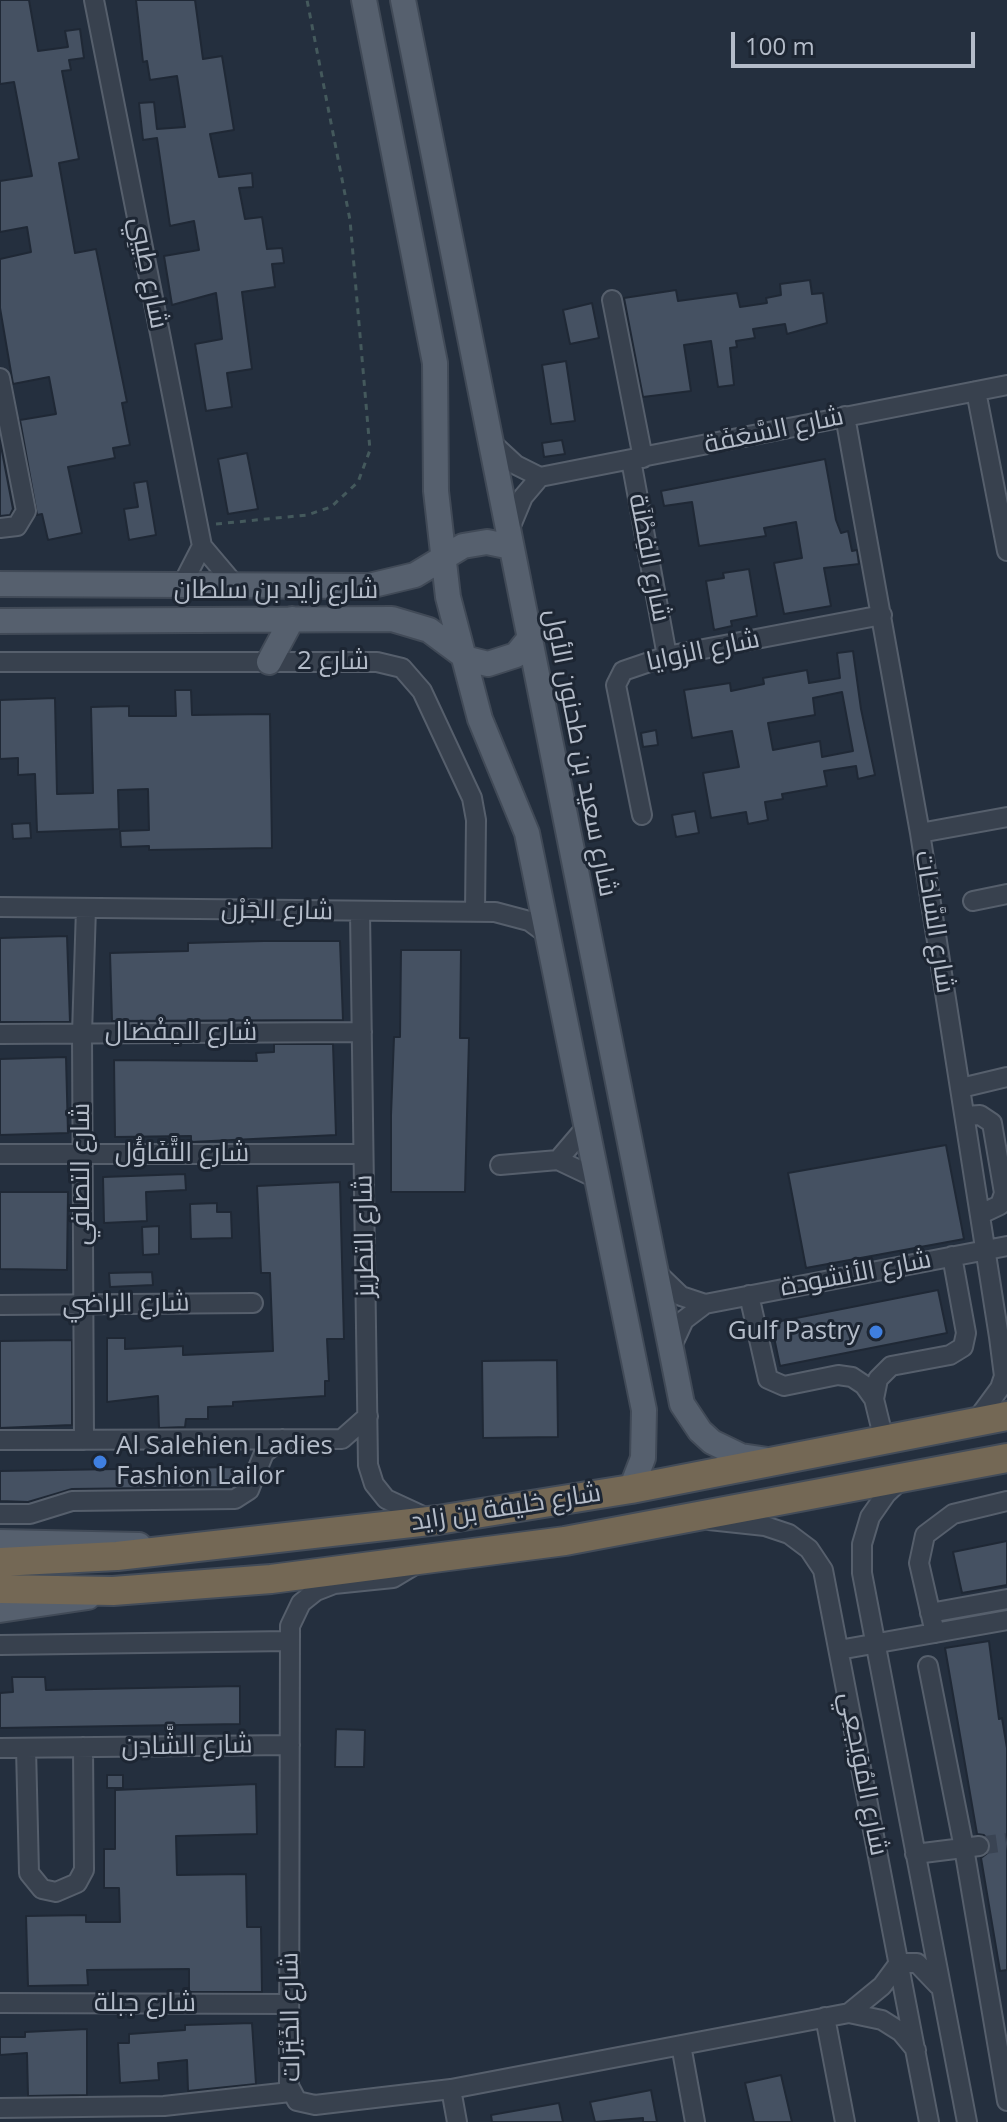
<!DOCTYPE html>
<meta charset="utf-8">
<style>
body{margin:0}
#map{position:relative;width:1007px;height:2122px;overflow:hidden;background:#242f3e;font-family:"Open Sans",sans-serif}
canvas{display:block}
.scale{position:absolute;left:731px;top:32px;width:244px;height:36px;box-sizing:border-box;border:4px solid #b4bcc9;border-top:0;padding-left:10px;font-size:24px;line-height:28px;white-space:nowrap;color:#b4bcc9;-webkit-text-stroke:6px #1d2633;paint-order:stroke}
</style>
<div id="map">
<canvas width="1007" height="2122"></canvas>
<div class="scale">100 m</div>
</div>
<script>
const ctx = document.querySelector('canvas').getContext('2d');
ctx.lineJoin = 'round';
function paint(path, color) {
  ctx.fillStyle = color;
  ctx.fill(path, 'evenodd');
}
function toPath(rows) {
  const path = new Path2D();
  for (const r of rows) {
    path.moveTo(r[0], r[1]);
    for (let i = 2; i < r.length; i += 2) path.lineTo(r[i], r[i + 1]);
  }
  return path;
}
function stroke(path, color, width, dash) {
  ctx.strokeStyle = color;
  ctx.lineWidth = width;
  ctx.lineCap = dash ? 'butt' : 'round';
  ctx.setLineDash(dash || []);
  ctx.stroke(path);
}
function label(font, color, halo, rows, align = 'center') {
  ctx.font = font + ' "Open Sans",Cairo,sans-serif';
  ctx.lineWidth = 6;
  ctx.setLineDash([]);
  ctx.textBaseline = 'middle';
  ctx.strokeStyle = halo;
  ctx.fillStyle = color;
  for (const [text, x, y, turn = 0] of rows) {
    ctx.save();
    ctx.translate(x, y);
    ctx.rotate((+turn || 0) * Math.PI / 180);
    ctx.textAlign = isNaN(turn) ? turn : align;
    if (halo) ctx.strokeText(text, 0, 0);
    ctx.fillText(text, 0, 0);
    ctx.restore();
  }
}
const building = toPath([
 [0,0,29,0,38,51,68,47,65,31,80,29,84,58,69,60,71,70,62,71,79,159,59,163,75,253,96,249,127,402,122,403,130,445,113,448,115,458,68,467,82,533,48,540,42,514,37,515,20,420,56,414,49,377,13,384,0,308,0,259,31,252,27,227,0,232,0,181,32,176,14,82,0,84,0,0],
 [136,0,195,0,203,59,222,56,234,130,210,134,219,177,252,173,253,187,239,188,245,219,262,217,267,249,282,248,284,263,272,264,275,287,242,292,252,369,227,373,232,407,206,411,195,344,222,339,216,293,172,305,164,256,199,250,194,221,170,226,157,138,143,140,139,103,154,102,157,129,185,127,177,76,150,80,147,61,143,62,136,0],
 [810,280,812,294,823,293,827,323,787,334,785,324,753,329,755,338,736,341,737,347,730,348,734,385,718,387,711,341,684,345,691,391,643,397,624,298,676,290,678,301,737,293,740,307,767,303,766,298,781,295,780,284,810,280],
 [592,303,599,338,570,344,563,310,592,303],
 [566,361,575,421,551,424,542,365,566,361],
 [562,440,565,454,544,457,542,443,562,440],
 [0,441,13,509,10,515,0,516,0,441],
 [247,453,258,509,228,514,218,459,247,453],
 [825,459,836,520,841,533,848,531,852,551,857,550,859,564,824,568,831,606,784,614,774,563,802,558,796,522,764,528,766,536,699,546,692,502,664,506,661,491,825,459],
 [147,481,156,535,129,540,124,509,138,507,134,483,147,481],
 [749,569,757,616,731,621,732,626,714,630,706,581,724,578,723,573,749,569],
 [853,651,861,709,875,775,858,779,856,766,824,771,827,786,782,794,783,799,765,802,768,820,748,824,746,812,711,818,703,773,739,767,732,731,692,738,684,690,730,683,731,691,764,684,763,678,807,670,809,683,840,678,837,653,853,651],
 [842,692,853,751,822,757,820,741,773,750,768,723,815,715,813,698,842,692],
 [175,690,191,690,192,715,270,714,272,848,149,850,149,846,121,847,120,831,149,830,148,789,118,790,119,829,37,832,35,774,18,775,18,758,0,759,0,700,55,698,57,794,93,793,91,707,129,706,129,716,176,716,175,690],
 [656,730,658,745,643,747,641,733,656,730],
 [695,811,699,833,676,837,672,815,695,811],
 [30,823,31,838,13,839,12,824,30,823],
 [67,936,70,1022,0,1022,0,938,67,936],
 [264,941,340,941,343,1020,112,1021,110,953,188,951,188,943,264,941],
 [401,950,461,950,460,1038,469,1038,465,1192,391,1192,391,1115,394,1037,400,1037,401,950],
 [274,1044,333,1044,336,1135,191,1142,191,1136,115,1137,114,1060,257,1061,256,1053,274,1052,274,1044],
 [66,1057,68,1133,0,1135,0,1059,66,1057],
 [946,1145,964,1239,806,1268,788,1173,946,1145],
 [185,1174,186,1190,146,1192,147,1221,104,1223,103,1177,185,1174],
 [340,1182,344,1339,327,1339,329,1381,325,1381,325,1396,233,1402,233,1406,208,1407,208,1419,186,1419,185,1427,159,1428,158,1396,107,1402,107,1338,125,1338,125,1349,183,1346,183,1355,273,1351,270,1273,261,1273,257,1186,340,1182],
 [0,1192,68,1192,67,1270,0,1269,0,1192],
 [217,1203,217,1212,231,1212,232,1238,191,1239,190,1204,217,1203],
 [159,1226,159,1254,143,1255,142,1227,159,1226],
 [152,1272,153,1285,110,1287,109,1273,152,1272],
 [938,1290,947,1333,780,1366,771,1323,938,1290],
 [72,1340,72,1425,0,1428,0,1341,72,1340],
 [557,1360,558,1437,483,1438,482,1361,557,1360],
 [234,1467,231,1487,72,1489,28,1502,0,1501,0,1471,234,1467],
 [1007,1541,1007,1585,962,1593,953,1552,1007,1541],
 [989,1641,999,1719,1002,1718,1007,1748,1007,1970,1000,1971,981,1858,990,1851,991,1844,984,1835,977,1834,945,1648,989,1641],
 [12,1677,45,1677,46,1690,240,1686,240,1724,0,1728,0,1693,13,1692,12,1677],
 [336,1729,365,1730,364,1767,335,1767,336,1729],
 [107,1775,123,1775,123,1788,107,1788,107,1775],
 [256,1784,257,1834,176,1836,177,1875,246,1874,247,1927,261,1927,262,1992,189,1992,189,1969,87,1970,88,1985,28,1986,26,1916,86,1915,86,1922,120,1922,119,1888,104,1888,104,1849,115,1849,115,1790,256,1784],
 [252,2023,256,2084,188,2091,187,2060,158,2063,159,2080,120,2083,118,2043,129,2043,129,2034,185,2030,185,2025,252,2023],
 [87,2029,87,2095,28,2096,27,2053,0,2055,0,2037,25,2037,25,2032,87,2029],
 [781,2075,792,2122,754,2122,745,2083,781,2075],
 [651,2090,657,2122,643,2122,643,2118,595,2122,590,2102,651,2090],
 [559,2103,563,2122,492,2122,491,2115,559,2103]
]);
const minorTunnel = toPath([
 [979,1846,1007,1842]
]);
const path = toPath([
 [216,524,307,515,331,507,358,482,370,450,350,220,307,0]
]);
const minor = toPath([
 [94,0,202,546,235,585],
 [612,300,643,458],
 [0,378,26,511,17,526,0,528],
 [976,391,1007,551],
 [845,416,920,833,999,1337,1004,1376,1000,1388,975,1422],
 [491,442,516,465,540,477,1007,385],
 [631,460,667,656],
 [510,528,523,497,540,477],
 [182,585,202,546],
 [0,662,377,662,402,668,422,691,472,798,476,820,475,912],
 [642,815,616,685,623,671,667,656,882,615],
 [920,833,1007,817],
 [973,901,1007,894],
 [0,907,495,912,529,921,548,935],
 [360,912,368,1465,374,1484,386,1499,427,1518],
 [0,1034,362,1032],
 [961,1088,1007,1077],
 [966,1116,980,1115,992,1123,1004,1193,1000,1205,981,1214],
 [0,1154,363,1154],
 [558,1160,587,1126],
 [500,1165,558,1160,598,1179],
 [655,1271,681,1296,705,1304,1007,1246],
 [749,1295,768,1379,784,1386,838,1375,852,1377,864,1385,874,1399,884,1440],
 [0,1305,253,1303],
 [671,1348,684,1320,705,1304],
 [874,1399,878,1379,891,1366,950,1355,963,1347,966,1333,952,1256],
 [0,1440,342,1439,368,1416],
 [84,1440,82,1034,86,908],
 [901,1480,886,1494,870,1517,862,1544,862,1573,967,2122],
 [0,1514,30,1514,72,1501,235,1499,249,1490,264,1453,282,1439],
 [709,1520,765,1526,789,1534,809,1549,823,1570,929,2122],
 [413,1566,393,1578,334,1584,316,1591,301,1603,290,1626,289,2086,297,2101,315,2105,451,2089,849,2013,882,2020,901,2032,916,2050],
 [930,1613,1007,1599],
 [935,1633,919,1563,925,1535,953,1514,1007,1501],
 [0,1645,289,1641],
 [839,1650,1007,1620],
 [928,1666,964,1848,1007,2101],
 [0,1748,290,1745],
 [26,1748,29,1873,42,1889,56,1892,77,1883,84,1870,83,1747],
 [915,1854,979,1846],
 [0,2003,289,2004],
 [849,2013,882,1986,899,1963,917,1963,938,1985],
 [825,2017,845,2122],
 [681,2045,695,2122],
 [451,2089,457,2122],
 [0,2108,164,2106,290,2092]
]);
const major = toPath([
 [364,0,435,363,436,491,448,597,480,719,527,833,644,1410,643,1458,631,1489],
 [403,0,682,1404,700,1431,712,1442,741,1456,768,1460],
 [0,584,369,586,415,575,463,546,487,542,511,547],
 [0,621,392,619,429,630,468,659,488,664,516,655,529,639],
 [269,662,292,619],
 [0,1542,139,1545],
 [0,1610,88,1597]
]);
const highway = toPath([
 [0,1562,117,1556,438,1520,631,1489,1007,1416],
 [0,1589,113,1591,271,1579,565,1541,1007,1458]
]);
const markers = [
 [876,1332,8,"#3f7fe0"],
 [100,1462,8,"#3f7fe0"]
];
const streetNames = [
 ["شارع طِيبِي",148,273,79],
 ["شارع السَّعَفَة",774,431,-12],
 ["شارع الفِطْنَة",649,558,79],
 ["شارع زايد بن سلطان",276,591],
 ["شارع الزوايا",703,651,-12],
 ["شارع 2",333,662],
 ["شارع سعيد بن طحنون الأول",580,753,79],
 ["شارع الجَرْن",277,911,1],
 ["شارع السَّاحَات",934,922,81],
 ["شارع المِفْضال",181,1033],
 ["شارع التَّفَاؤُل",182,1154],
 ["شارع التصافي",82,1174,-90],
 ["شارع التطريز",365,1236,-91],
 ["شارع الأنشودة",856,1274,-11],
 ["شارع الراضي",126,1304,-1],
 ["شارع خليفة بن زايد",506,1508,-9],
 ["شارع الشَّادِن",187,1746,-1],
 ["شارع المُوَيجعِي",863,1774,79],
 ["شارع جبلة",145,2004],
 ["شارع الخَيْرَات",291,2017,-91]
];
const poiNames = [
 ["Gulf Pastry",860,1332],
 ["Al Salehien Ladies",116,1447,"left"],
 ["Fashion Lailor",116,1477,"left"]
];
paint(building, '#455162');
stroke(building, '#1f2835', 2);
stroke(minorTunnel, '#3a4453', 18, [18, 9]);
stroke(minor, '#565f6c', 22);
stroke(major, '#414a57', 28);
stroke(highway, '#434c59', 32);
stroke(path, '#44595c', 3, [6, 6]);
stroke(minor, '#38414e', 18);
stroke(major, '#56606e', 24);
stroke(highway, '#746855', 28);
for (const [x, y, r, color] of markers) {
  const dot = new Path2D();
  dot.arc(x, y, r, 0, 2 * Math.PI);
  ctx.fillStyle = color;
  ctx.fill(dot);
  stroke(dot, '#1d2633', 3);
}
label('26px', '#b4bcc9', '#1d2633', streetNames);
label('26px', '#b4bcc9', '#1d2633', poiNames, 'right');
</script>
